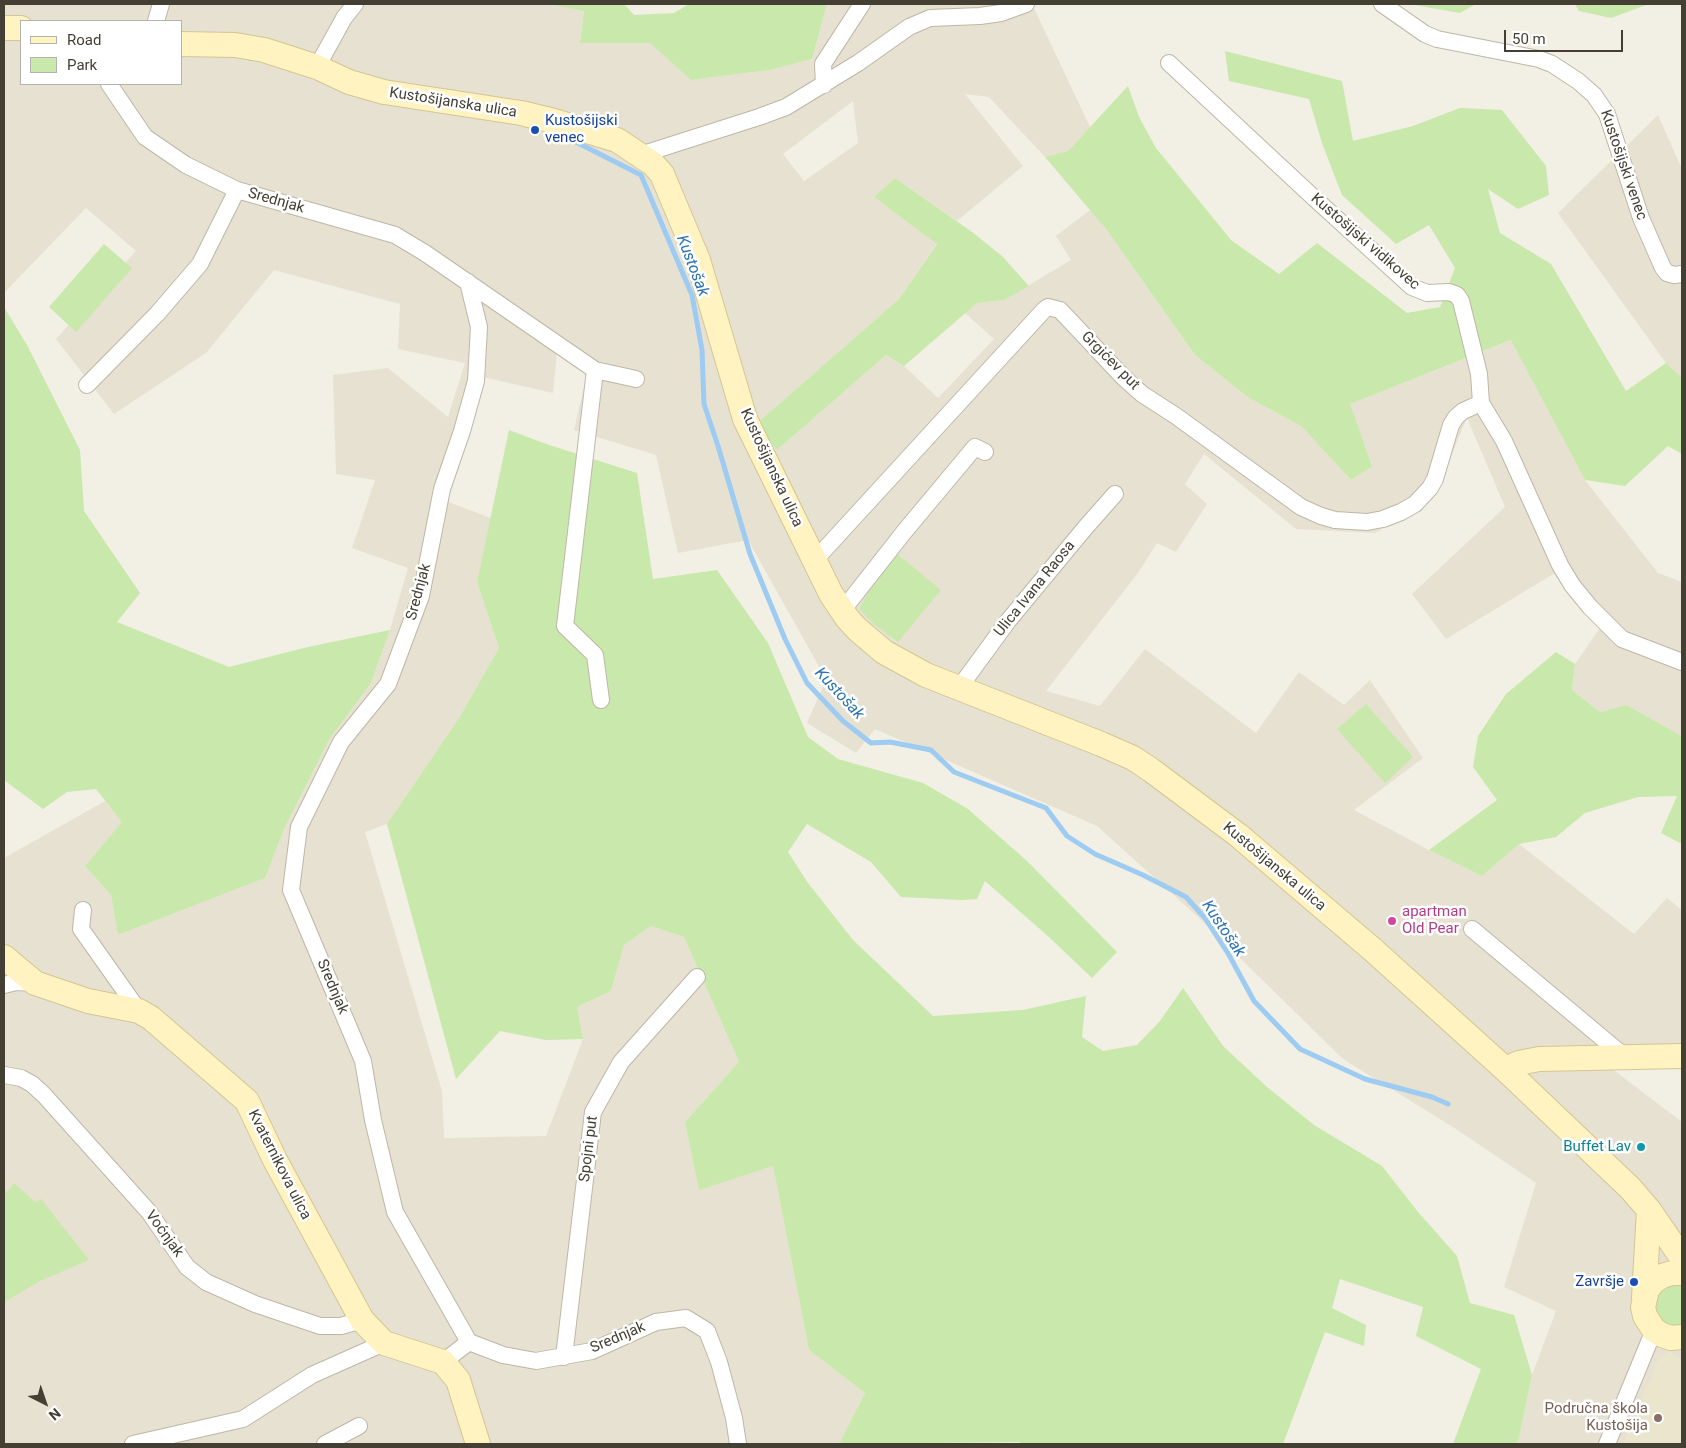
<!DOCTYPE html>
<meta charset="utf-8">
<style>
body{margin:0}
#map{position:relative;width:1686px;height:1448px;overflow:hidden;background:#f2efe4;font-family:Roboto,sans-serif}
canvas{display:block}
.frame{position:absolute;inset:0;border:5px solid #443f33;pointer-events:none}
.legend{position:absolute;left:20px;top:20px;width:162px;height:65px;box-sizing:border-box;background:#fff;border:1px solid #b4b2ad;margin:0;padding:6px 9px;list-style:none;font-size:15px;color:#443f33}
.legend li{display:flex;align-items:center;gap:10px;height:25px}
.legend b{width:25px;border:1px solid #b4b2ad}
.north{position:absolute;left:20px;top:1378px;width:50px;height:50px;-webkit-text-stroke:4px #fff;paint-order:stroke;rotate:139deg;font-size:14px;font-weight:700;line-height:20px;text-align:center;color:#443f33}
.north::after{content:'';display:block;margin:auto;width:18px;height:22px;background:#443f33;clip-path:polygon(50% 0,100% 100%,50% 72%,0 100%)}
.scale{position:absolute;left:1504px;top:30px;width:119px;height:22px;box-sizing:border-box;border:2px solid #443f33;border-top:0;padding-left:6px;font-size:15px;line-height:18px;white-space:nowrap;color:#443f33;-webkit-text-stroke:4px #fff;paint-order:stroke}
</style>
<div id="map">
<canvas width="1686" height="1448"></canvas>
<div class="frame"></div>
<ul class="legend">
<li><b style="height:6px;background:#fff3c1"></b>Road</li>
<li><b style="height:14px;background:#c9e8ab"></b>Park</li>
</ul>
<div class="north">N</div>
<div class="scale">50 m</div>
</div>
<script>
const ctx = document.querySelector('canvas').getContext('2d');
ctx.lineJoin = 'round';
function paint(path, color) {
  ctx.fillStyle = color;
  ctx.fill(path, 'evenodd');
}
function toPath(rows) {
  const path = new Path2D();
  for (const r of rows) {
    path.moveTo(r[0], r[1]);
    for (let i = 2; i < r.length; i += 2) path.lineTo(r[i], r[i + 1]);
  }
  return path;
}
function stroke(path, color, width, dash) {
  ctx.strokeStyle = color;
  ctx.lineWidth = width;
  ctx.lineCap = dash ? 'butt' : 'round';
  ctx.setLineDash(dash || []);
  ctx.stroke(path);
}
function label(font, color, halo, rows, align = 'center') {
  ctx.font = font + ' Roboto,sans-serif';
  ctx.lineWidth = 5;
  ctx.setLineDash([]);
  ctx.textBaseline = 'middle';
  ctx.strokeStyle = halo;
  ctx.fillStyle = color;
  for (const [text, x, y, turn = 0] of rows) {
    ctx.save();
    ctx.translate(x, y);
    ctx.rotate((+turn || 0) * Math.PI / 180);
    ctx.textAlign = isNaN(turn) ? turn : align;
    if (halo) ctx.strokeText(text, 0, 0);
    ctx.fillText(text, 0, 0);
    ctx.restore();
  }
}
const residential = toPath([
 [4,4,548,4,584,10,580,43,650,42,691,80,770,70,812,59,827,4,1032,4,1090,127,1068,151,1045,157,989,97,965,94,1023,166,957,221,895,178,874,197,937,243,899,299,755,425,777,450,886,355,904,366,938,398,994,339,965,313,977,303,1004,300,1071,260,1056,236,1090,210,1106,229,1195,355,1249,398,1301,426,1351,480,1372,465,1349,404,1512,340,1585,480,1658,573,1682,582,1682,736,1626,705,1600,712,1572,690,1575,664,1600,628,1555,573,1446,639,1412,594,1505,507,1467,418,1433,499,1375,533,1296,529,1204,454,1185,484,1207,504,1176,552,1157,543,1138,573,1046,691,1100,706,1145,649,1256,733,1299,672,1344,705,1370,680,1423,758,1354,810,1429,850,1482,876,1519,844,1634,934,1667,898,1682,910,1682,1061,1603,1062,1682,1122,1682,1444,1516,1444,1519,1438,1532,1375,1556,1311,1504,1287,1536,1183,1456,1129,1343,1059,1198,917,1097,826,875,729,856,753,807,723,826,679,748,540,678,553,656,455,574,430,588,370,557,351,553,393,483,377,443,500,491,518,477,582,499,648,459,718,387,824,365,832,442,1091,444,1138,546,1136,583,1039,577,1007,611,991,624,945,651,926,684,937,739,1062,685,1122,699,1189,773,1166,809,1350,865,1393,839,1444,4,1444,4,858,105,801,123,822,85,866,111,895,118,935,265,878,285,827,329,740,371,683,390,630,408,568,352,548,375,480,336,474,333,375,388,368,448,417,465,363,398,349,400,304,274,270,206,353,114,414,56,339,136,251,86,208,4,293],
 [21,21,181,21,181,84,21,84],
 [853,101,858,143,804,181,783,154],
 [1658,115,1682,169,1682,378,1666,363,1558,213]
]);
const education = toPath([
 [1670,1351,1682,1361,1682,1444,1623,1444,1659,1358]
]);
const green = toPath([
 [548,4,624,4,634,15,674,13,689,4,827,4,812,59,770,70,691,80,650,43,580,43,584,11],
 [1409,4,1476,4,1460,13],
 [1575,4,1649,4,1611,18,1579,11],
 [1225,51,1342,81,1353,141,1413,126,1460,108,1502,110,1546,166,1549,195,1518,209,1488,189,1500,233,1551,264,1626,391,1666,363,1682,378,1682,454,1668,446,1625,486,1585,480,1511,340,1350,404,1372,466,1351,480,1301,426,1249,398,1195,355,1106,229,1045,157,1068,151,1128,86,1139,117,1156,148,1231,240,1279,274,1317,243,1407,313,1440,307,1455,268,1429,225,1396,244,1342,195,1322,143,1309,99,1229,81],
 [895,178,972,232,1002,256,1029,286,1004,300,977,303,904,366,886,355,777,450,755,425,899,299,937,244,874,197],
 [104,244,132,268,76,332,49,307],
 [4,307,27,345,80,450,84,511,140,593,117,622,229,667,308,647,390,630,371,683,329,740,285,827,265,878,118,935,111,895,85,866,122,822,96,789,67,792,43,809,4,780],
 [509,430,549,445,637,473,653,579,717,570,768,643,808,737,838,759,923,783,968,809,1027,861,1117,952,1092,978,1049,937,985,881,977,899,962,900,901,897,871,862,807,824,788,852,808,883,853,940,933,1016,1023,1010,1086,996,1082,1037,1103,1051,1137,1045,1160,1021,1183,988,1223,1046,1267,1087,1314,1125,1382,1166,1418,1212,1457,1256,1470,1303,1514,1315,1532,1375,1519,1438,1516,1444,1453,1444,1481,1369,1416,1336,1423,1307,1340,1279,1332,1308,1366,1325,1364,1346,1325,1332,1283,1444,1020,1444,1020,1442,839,1444,865,1393,809,1350,773,1166,699,1190,685,1122,739,1062,684,937,651,926,624,945,611,991,577,1007,583,1039,546,1040,500,1031,456,1079,387,824,459,718,499,648,477,582],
 [897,554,941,590,898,642,875,625,859,609,875,580],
 [1556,652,1575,664,1572,690,1600,712,1626,705,1682,736,1682,844,1661,833,1677,796,1638,797,1585,813,1556,837,1519,844,1482,876,1429,850,1497,800,1473,767,1478,736,1506,694],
 [1366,704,1413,757,1385,783,1337,729],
 [14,1183,35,1202,41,1199,89,1260,40,1281,4,1302,4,1190,7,1192],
 [1682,1282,1682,1328,1673,1328,1660,1320,1654,1307,1655,1299,1663,1286]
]);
const stream = toPath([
 [570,139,641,175,692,295,702,350,704,404,718,446,750,554,785,639,807,683,843,721,871,743,890,742,931,750,954,772,1046,808,1067,836,1095,854,1143,875,1186,897,1205,918,1229,955,1254,1001,1300,1049,1365,1079,1432,1097,1448,1104]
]);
const street = toPath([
 [1382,4,1425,34,1437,39,1539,59,1552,64,1578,81,1594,95,1607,114,1641,218,1663,268,1667,273,1674,275,1682,274],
 [156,21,161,4],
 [1169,63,1313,197,1412,287,1427,293,1449,292,1457,295,1461,301,1479,374,1481,403,1504,441,1560,565,1572,585,1590,607,1622,639,1682,662],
 [317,67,344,18,355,4],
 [109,84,145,137,186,165,237,190,395,235,425,253,595,370,636,379],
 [824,85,823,64,862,4],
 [640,155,759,117,786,107,858,63,909,27,930,18,980,16,1001,13,1026,4],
 [468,282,479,327,476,381,462,431,442,489,421,596,388,684,341,742,299,827,291,890,363,1061,373,1120,395,1212,469,1342,503,1355,536,1361,592,1351,656,1322,686,1318,707,1331,719,1362,734,1418,738,1444],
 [595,370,565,626,595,655,601,700],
 [87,385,157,314,200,264,237,190],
 [814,561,1044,310,1048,307,1060,310,1123,377,1142,394,1176,416,1301,507,1321,516,1335,520,1367,522,1383,519,1401,512,1415,504,1430,488,1435,479,1451,425,1456,417,1463,411,1481,403],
 [842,611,904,532,975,447,985,452],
 [959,688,1008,621,1085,528,1115,494],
 [83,910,81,929,139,1011],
 [1472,929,1625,1057],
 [4,985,16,982,35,983],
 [4,1075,21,1078,32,1084,44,1095,149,1212,187,1267,206,1282,255,1304,320,1326,341,1326,362,1320],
 [564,1357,593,1112,621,1062,697,977],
 [443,1362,469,1342],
 [133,1444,243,1419,312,1375,384,1343],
 [325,1444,359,1426],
 [1607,1444,1654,1330]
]);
const secondary = toPath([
 [4,28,21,28],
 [181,44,235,45,264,50,317,67,349,82,384,92,521,113,554,121,617,140,653,164,662,174,698,260,745,419,831,594,847,618,857,629,884,652,926,675,1101,744,1133,758,1151,770,1238,835,1372,949,1505,1069,1630,1188,1649,1210,1682,1258],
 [4,957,35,983,88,1001,139,1011,151,1018,247,1101,275,1160,362,1320,384,1343,443,1362,458,1380,478,1444],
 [1505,1069,1519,1063,1539,1059,1682,1056],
 [1682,1273,1672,1273,1662,1276,1653,1282,1647,1290,1643,1307,1645,1316,1654,1330,1662,1335,1671,1338,1682,1337],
 [1644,1298,1649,1210]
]);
const markers = [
 [535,130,5,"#1a4fb4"],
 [1392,921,5,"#d1479c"],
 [1641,1147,5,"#0f9aa8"],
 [1634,1282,5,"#1a4fb4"],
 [1658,1418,5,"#8d6e63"]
];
const streetNames = [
 ["Kustošijanska ulica",453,103,9],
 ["Kustošijski venec",1623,165,71],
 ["Srednjak",276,201,16],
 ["Kustošijski vidikovec",1365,242,41],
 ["Grgićev put",1110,361,45],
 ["Kustošijanska ulica",771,468,65],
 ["Ulica Ivana Raosa",1035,589,-51],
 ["Srednjak",419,592,-75],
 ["Kustošijanska ulica",1274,867,40],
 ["Srednjak",332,987,67],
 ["Spojni put",589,1149,-83],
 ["Kvaternikova ulica",279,1165,63],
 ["Voćnjak",164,1234,54],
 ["Srednjak",618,1338,-23]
];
const transitNames = [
 ["Kustošijski",545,121],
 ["venec",545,138],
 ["Završje",1624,1282,"right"]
];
const hotelNames = [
 ["apartman",1402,912],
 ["Old Pear",1402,929]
];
const cultureNames = [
 ["Buffet Lav",1631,1147]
];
const educationNames = [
 ["Područna škola",1648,1409],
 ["Kustošija",1648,1426]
];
const waterNames = [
 ["Kustošak",692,266,69],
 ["Kustošak",839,694,47],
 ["Kustošak",1223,929,56]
];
paint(residential, '#e7e1d1');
paint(education, '#ece5cd');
paint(green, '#c9e8ab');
stroke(stream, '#9dcbf2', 5);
stroke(street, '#beb7a6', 18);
stroke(secondary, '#d4c692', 26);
stroke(street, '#fff', 16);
stroke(secondary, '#fff3c1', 24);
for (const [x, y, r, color] of markers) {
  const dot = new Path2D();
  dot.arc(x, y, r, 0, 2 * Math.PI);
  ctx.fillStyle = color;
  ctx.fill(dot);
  stroke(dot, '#fff', 2);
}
label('15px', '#443f33', '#fff', streetNames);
label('15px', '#164399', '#fff', transitNames, 'left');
label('15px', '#b23c85', '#fff', hotelNames, 'left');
label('15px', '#0d838f', '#fff', cultureNames, 'right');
label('15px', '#785e54', '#fff', educationNames, 'right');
label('italic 16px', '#2a72b3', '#fff', waterNames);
</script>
